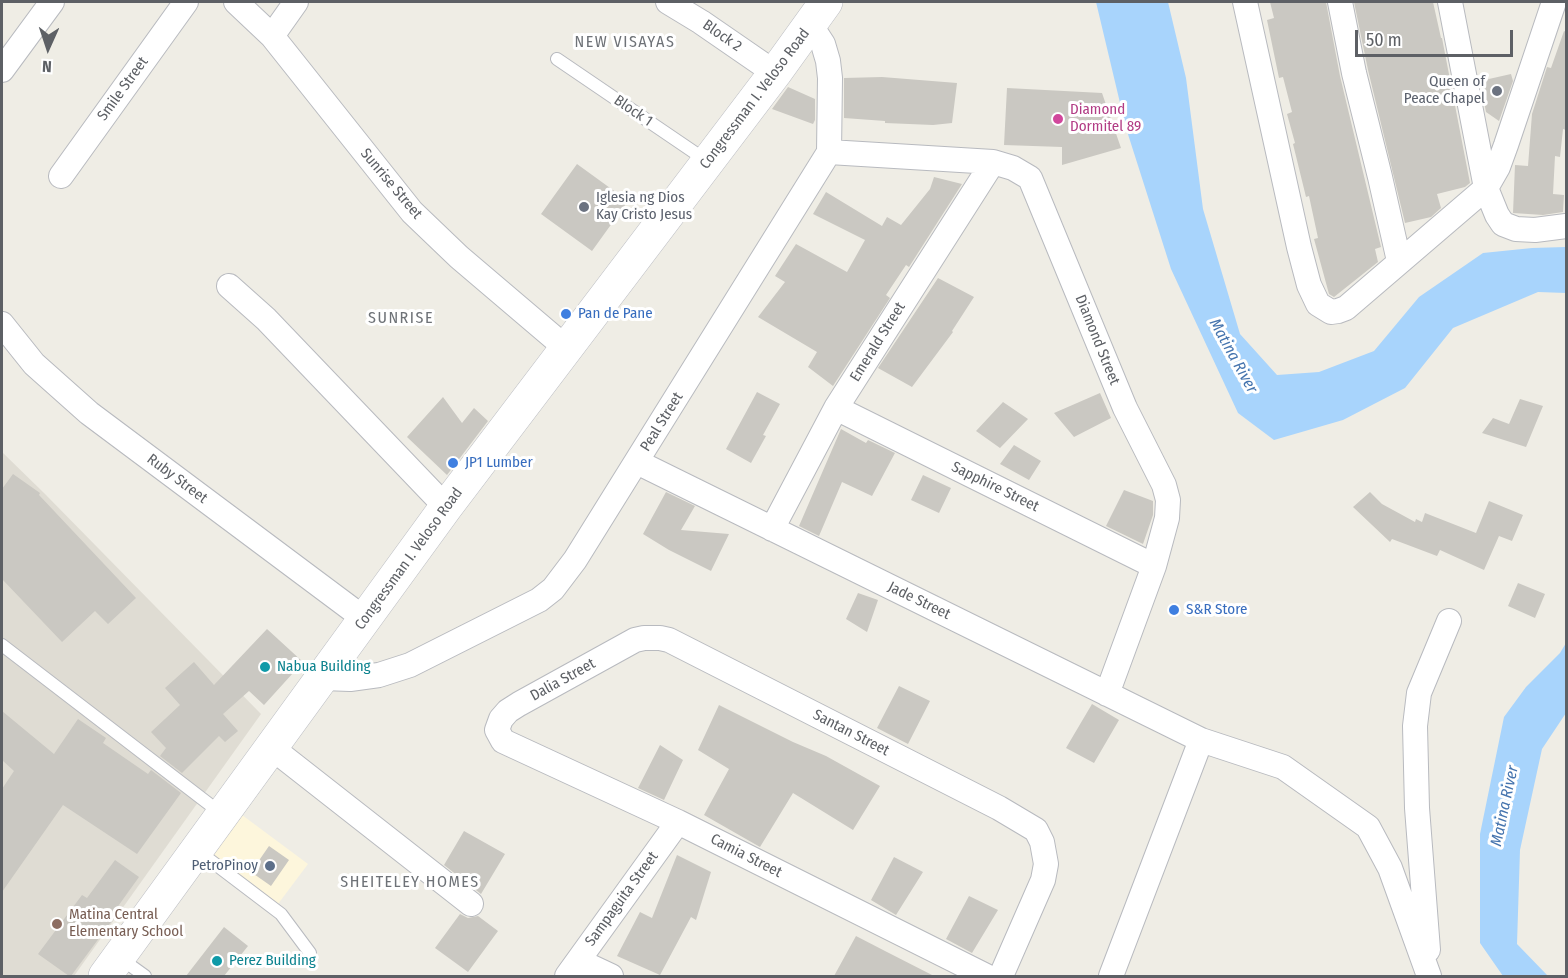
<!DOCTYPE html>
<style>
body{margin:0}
#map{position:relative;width:1568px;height:978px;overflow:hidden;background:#efede5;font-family:"Fira Sans Condensed",sans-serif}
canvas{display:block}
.frame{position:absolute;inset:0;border:3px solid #5d6065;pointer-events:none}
.north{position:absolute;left:18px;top:18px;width:60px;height:60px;-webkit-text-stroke:4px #fff;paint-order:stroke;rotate:183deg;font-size:16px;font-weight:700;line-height:24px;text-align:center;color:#5d6065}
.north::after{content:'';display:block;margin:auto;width:21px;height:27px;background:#5d6065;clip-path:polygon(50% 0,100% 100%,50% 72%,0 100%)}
.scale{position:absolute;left:1355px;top:30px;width:158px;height:27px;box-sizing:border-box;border:3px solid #5d6065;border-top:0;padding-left:8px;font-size:18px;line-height:21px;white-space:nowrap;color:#5d6065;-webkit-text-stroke:4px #fff;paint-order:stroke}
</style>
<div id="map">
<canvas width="1568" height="978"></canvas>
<div class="frame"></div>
<div class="north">N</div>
<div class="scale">50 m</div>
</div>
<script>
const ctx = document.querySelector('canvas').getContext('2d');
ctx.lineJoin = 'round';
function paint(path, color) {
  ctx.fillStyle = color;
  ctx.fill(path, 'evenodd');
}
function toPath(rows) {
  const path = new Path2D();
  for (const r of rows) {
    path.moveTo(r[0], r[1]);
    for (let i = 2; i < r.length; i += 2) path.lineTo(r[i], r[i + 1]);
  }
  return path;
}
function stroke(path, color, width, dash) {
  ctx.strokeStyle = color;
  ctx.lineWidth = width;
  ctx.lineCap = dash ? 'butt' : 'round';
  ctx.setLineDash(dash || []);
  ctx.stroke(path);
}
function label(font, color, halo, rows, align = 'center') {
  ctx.font = font + ' "Fira Sans Condensed",sans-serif';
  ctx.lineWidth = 6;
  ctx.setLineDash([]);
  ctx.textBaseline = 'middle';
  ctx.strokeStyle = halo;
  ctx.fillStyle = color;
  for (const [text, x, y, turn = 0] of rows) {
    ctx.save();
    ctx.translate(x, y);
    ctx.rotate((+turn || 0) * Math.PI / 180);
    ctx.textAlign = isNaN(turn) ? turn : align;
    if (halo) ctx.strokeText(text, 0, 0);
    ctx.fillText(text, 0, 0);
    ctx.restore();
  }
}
const commercial = toPath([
 [238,812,308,864,278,904,209,852]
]);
const education = toPath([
 [2,452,45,494,261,714,74,976,2,976]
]);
const water = toPath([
 [1096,2,1168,2,1186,78,1203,209,1240,334,1277,375,1319,372,1374,351,1419,297,1483,253,1532,248,1566,247,1566,293,1538,292,1453,328,1405,388,1343,420,1274,440,1238,413,1171,269,1126,128],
 [1566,643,1566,713,1542,749,1520,850,1517,944,1548,976,1503,976,1480,943,1480,834,1504,717,1526,687,1560,653]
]);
const building = toPath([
 [1270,2,1326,2,1340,76,1381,247,1375,249,1378,262,1334,297,1329,294,1314,239,1318,238,1309,196,1306,197,1293,144,1295,143,1287,114,1292,112,1283,77,1279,78,1267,20,1274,18],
 [1354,2,1433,2,1441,38,1442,38,1470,183,1465,187,1437,194,1441,208,1431,217,1405,223,1368,70],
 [1564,31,1566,32,1566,130,1563,129,1560,157,1555,156,1553,194,1564,195,1563,212,1543,215,1513,213,1515,165,1528,166,1532,114,1547,67,1551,68],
 [1511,74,1513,81,1499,121,1486,112,1480,81],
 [882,77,957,83,952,123,933,125,885,123,885,121,844,118,844,78],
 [788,87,815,99,815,120,813,124,772,109],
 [1007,88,1102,93,1121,148,1062,165,1062,147,1004,145],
 [577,164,628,201,592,251,541,214],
 [934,177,962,184,909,267,906,265,886,295,890,298,833,386,808,367,817,352,758,317,785,282,775,276,796,244,847,272,865,240,813,214,826,192,882,226,887,217,901,225,930,189],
 [938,278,974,297,952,331,953,332,912,387,878,368],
 [757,392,780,404,763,435,766,436,751,463,726,449],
 [1100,393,1111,418,1074,437,1054,413],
 [443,397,462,423,474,408,488,421,447,475,407,437],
 [1520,399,1543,406,1526,447,1482,433,1493,418,1509,424],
 [1003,402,1028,419,1000,448,976,431],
 [841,429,866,443,868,440,895,453,872,496,842,482,819,536,799,526],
 [1014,445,1041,461,1029,480,1000,464],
 [13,474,40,493,39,495,136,598,108,624,95,611,62,642,2,579,2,489],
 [923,475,951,488,939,513,911,500],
 [1124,490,1153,501,1153,515,1143,544,1106,526],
 [666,492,695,506,681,530,729,534,711,571,669,550,643,534],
 [1370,492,1382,504,1415,522,1416,519,1422,522,1425,513,1476,533,1489,501,1523,515,1512,541,1499,536,1484,570,1440,550,1437,556,1392,539,1390,542,1353,507],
 [1518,583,1545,594,1535,618,1508,606],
 [858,593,878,600,867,632,846,619],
 [267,629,303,662,264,705,249,691,223,714,238,731,225,742,219,736,182,773,160,756,166,748,151,732,180,705,165,688,194,662,214,685],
 [899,686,930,701,908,744,877,728],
 [1092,704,1119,720,1094,763,1066,748],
 [719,705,793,742,826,756,880,786,853,830,793,793,760,847,704,815,729,769,698,750],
 [2,711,54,754,78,719,106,738,103,743,148,774,151,770,181,793,137,854,63,805,2,892,2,789,14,771,2,760],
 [660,745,683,760,664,800,638,788],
 [464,831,505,854,481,894,444,865],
 [269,846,289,860,271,886,251,872],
 [677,855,711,872,696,920,691,917,660,975,617,956,640,912,652,918],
 [894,857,923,872,896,915,871,900],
 [115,860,139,877,111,916,114,918,71,976,69,976,38,954,82,895,87,898],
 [969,896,998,910,972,953,946,939],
 [460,914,468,918,478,916,498,931,468,972,435,948],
 [224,927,248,946,224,976,186,976],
 [856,936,885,951,934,976,834,976]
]);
const lane = toPath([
 [557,59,707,161],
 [2,645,222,814],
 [198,851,281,914,310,953],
 [120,958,145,976]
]);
const street = toPath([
 [236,2,272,36,412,212,459,257,566,348],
 [668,2,701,22,775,73],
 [1245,2,1299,247,1309,285,1318,304,1331,312,1338,311,1346,308,1486,188,1498,167,1506,145,1554,2],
 [1340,2,1354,73,1380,177,1399,261],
 [1450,2,1486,188,1497,215,1503,224,1516,229,1535,230,1566,226],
 [272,36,296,2],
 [2,70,52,2],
 [829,152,993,162,1013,168,1030,178,1125,408,1164,485,1168,500,1167,518,1154,566,1107,694],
 [61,176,186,2],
 [229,286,266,319,446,507],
 [2,324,34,364,89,413,366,620],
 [836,408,1154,566],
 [637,462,1201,740,1283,767,1368,827,1390,868,1429,976],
 [772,529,836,408,993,162],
 [323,678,350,679,379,675,410,665,539,600,553,589,575,560,829,152,830,78,828,61,823,44,810,24],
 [272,748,471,904],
 [1428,950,1417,808,1415,726,1419,693,1449,621],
 [579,961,611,976],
 [567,976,678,822],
 [986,976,678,822,503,741,497,730,501,719,508,711,519,704,635,640,644,638,660,638,669,640,999,808,1036,830,1042,842,1046,864,1043,880,1001,976],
 [1111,976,1201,740]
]);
const secondary = toPath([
 [105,976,446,507,775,73,826,2]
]);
const markers = [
 [1497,91,6,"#6b7280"],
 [1058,119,6,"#d1479c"],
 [584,207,6,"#6b7280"],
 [566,314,6,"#3f7fe0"],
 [453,463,6,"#3f7fe0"],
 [1174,610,6,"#3f7fe0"],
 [265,667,6,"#0f9aa8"],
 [270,866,6,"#5c6f8a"],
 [57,924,6,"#8d6e63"],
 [217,961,6,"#0f9aa8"]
];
const streetNames = [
 ["Block 2",722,36,35],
 ["Smile Street",123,89,-54],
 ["Congressman I. Veloso Road",755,99,-53],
 ["Block 1",633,111,34],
 ["Sunrise Street",391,184,50],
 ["Diamond Street",1097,340,68],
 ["Emerald Street",878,342,-58],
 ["Peal Street",662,422,-58],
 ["Ruby Street",177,479,37],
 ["Sapphire Street",995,487,26],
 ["Congressman I. Veloso Road",409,559,-54],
 ["Jade Street",919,601,26],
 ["Dalia Street",563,680,-29],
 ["Santan Street",851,733,27],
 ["Camia Street",746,856,27],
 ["Sampaguita Street",622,899,-54]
];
const worshipNames = [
 ["Queen of",1485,82],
 ["Peace Chapel",1485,99],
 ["Iglesia ng Dios",596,198,"left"],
 ["Kay Cristo Jesus",596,215,"left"]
];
const hotelNames = [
 ["Diamond",1070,110],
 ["Dormitel 89",1070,127]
];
const shopNames = [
 ["Pan de Pane",578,314],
 ["JP1 Lumber",465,463],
 ["S&R Store",1186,610]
];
const cultureNames = [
 ["Nabua Building",277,667],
 ["Perez Building",229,961]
];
const serviceNames = [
 ["PetroPinoy",258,866]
];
const educationNames = [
 ["Matina Central",69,915],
 ["Elementary School",69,932]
];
const neighbourhoodNames = [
 ["NEW VISAYAS",625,43],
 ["SUNRISE",401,319],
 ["SHEITELEY HOMES",410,883]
];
const waterNames = [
 ["Matina River",1233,356,61],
 ["Matina River",1505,806,-78]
];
paint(commercial, '#fdf6dc');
paint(education, '#dfdcd3');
paint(water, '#a8d4fc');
paint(building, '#cac8c2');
stroke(lane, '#b8babf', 14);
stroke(street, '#b8babf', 26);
stroke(secondary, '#b9bbc1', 34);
stroke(lane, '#fff', 12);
stroke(street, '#fff', 24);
stroke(secondary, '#fff', 33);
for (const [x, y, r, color] of markers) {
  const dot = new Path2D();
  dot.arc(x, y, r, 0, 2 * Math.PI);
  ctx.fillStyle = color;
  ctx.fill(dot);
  stroke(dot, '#fff', 2);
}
label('15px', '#5d6065', '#fff', streetNames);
label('15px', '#5b616d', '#fff', worshipNames, 'right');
label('15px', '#b23c85', '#fff', hotelNames, 'left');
label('15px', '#366cbe', '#fff', shopNames, 'left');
label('15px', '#0d838f', '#fff', cultureNames, 'left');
label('15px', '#4e5e75', '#fff', serviceNames, 'right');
label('15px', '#785e54', '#fff', educationNames, 'left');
ctx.letterSpacing = '1.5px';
label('16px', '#6e7277', '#fff', neighbourhoodNames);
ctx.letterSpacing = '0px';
label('italic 16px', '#4574ae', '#fff', waterNames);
</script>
